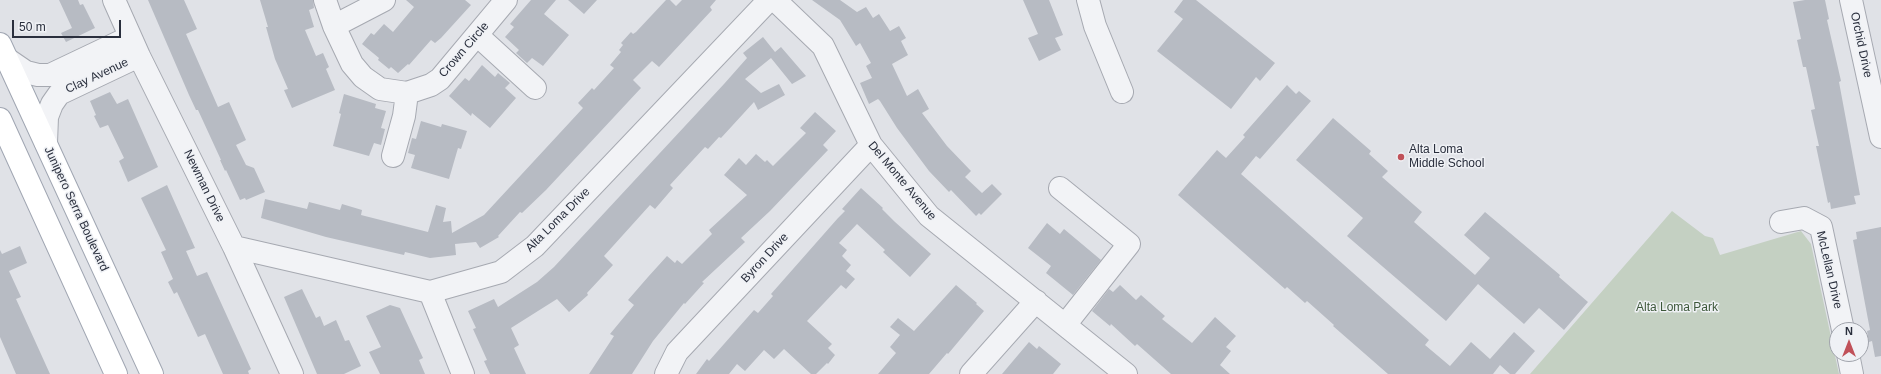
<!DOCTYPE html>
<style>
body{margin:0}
#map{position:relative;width:1881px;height:374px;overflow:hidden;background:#e0e2e7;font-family:Helvetica,sans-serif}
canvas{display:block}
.north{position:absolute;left:1829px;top:322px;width:40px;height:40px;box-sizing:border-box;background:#eff1f5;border:1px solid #a0a3ab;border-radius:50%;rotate:0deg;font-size:11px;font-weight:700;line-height:16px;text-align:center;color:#2a2f3d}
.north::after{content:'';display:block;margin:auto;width:14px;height:18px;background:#c05159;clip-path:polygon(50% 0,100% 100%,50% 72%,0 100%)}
.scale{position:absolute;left:12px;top:20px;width:109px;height:18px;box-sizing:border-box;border:2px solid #2a2f3d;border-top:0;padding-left:5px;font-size:12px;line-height:14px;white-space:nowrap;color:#2a2f3d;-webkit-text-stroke:3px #eff1f5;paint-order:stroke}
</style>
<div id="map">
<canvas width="1881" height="374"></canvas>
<div class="north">N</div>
<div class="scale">50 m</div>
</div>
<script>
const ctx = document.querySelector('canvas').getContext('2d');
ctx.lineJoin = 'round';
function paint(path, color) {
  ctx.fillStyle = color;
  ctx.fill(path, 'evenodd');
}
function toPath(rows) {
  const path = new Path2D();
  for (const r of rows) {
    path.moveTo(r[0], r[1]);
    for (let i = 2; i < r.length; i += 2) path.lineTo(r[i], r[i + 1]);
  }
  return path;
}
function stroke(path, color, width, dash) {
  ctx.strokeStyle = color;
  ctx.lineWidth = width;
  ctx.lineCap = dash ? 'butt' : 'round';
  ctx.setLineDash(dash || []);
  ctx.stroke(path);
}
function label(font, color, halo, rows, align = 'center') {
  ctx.font = font + ' Helvetica,sans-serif';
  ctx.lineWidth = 3;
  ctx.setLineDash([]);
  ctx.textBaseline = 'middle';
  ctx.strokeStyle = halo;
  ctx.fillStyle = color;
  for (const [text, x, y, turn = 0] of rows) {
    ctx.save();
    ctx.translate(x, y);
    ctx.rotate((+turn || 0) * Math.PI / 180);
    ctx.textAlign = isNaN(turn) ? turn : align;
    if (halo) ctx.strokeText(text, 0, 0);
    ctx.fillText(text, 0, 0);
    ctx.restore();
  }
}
const green = toPath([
 [1672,211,1705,236,1713,238,1720,255,1801,231,1811,244,1839,374,1530,374]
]);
const building = toPath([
 [59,0,78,0,80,5,83,4,95,28,66,42,61,33,72,28],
 [148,0,184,0,197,29,186,34,218,107,229,102,246,140,236,145,246,165,254,168,265,192,246,200,245,198,240,200,226,170,225,171,220,160,221,160,198,110,196,110,189,95],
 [260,0,313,0,314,8,309,10,314,27,305,30,316,56,323,53,329,67,326,69,335,90,292,108,284,90,288,89,275,59,266,27,268,27],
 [406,0,465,0,471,5,441,38,435,43,431,40,409,65,408,64,398,73,391,67,389,69,378,60,379,58,362,44,371,33,374,35,384,24,393,32,414,7],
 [531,0,556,0,544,14,569,35,543,66,532,58,527,63,516,53,519,50,505,37,514,27,510,24],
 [568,0,597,0,584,14],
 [666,0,670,0,676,6,682,0,716,0,710,7,712,10,659,67,652,61,633,80,641,88,546,190,522,213,520,212,498,236,499,237,480,248,476,242,455,244,456,255,430,258,405,252,404,255,326,237,261,218,265,199,307,209,309,202,340,210,342,204,362,210,361,215,428,232,436,205,446,208,443,222,451,221,452,233,484,215,583,108,578,103,592,88,594,90,614,68,610,65,621,52,619,50,623,45,621,43,631,32,633,34,636,32],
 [812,0,840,0,857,12,866,7,873,18,879,14,890,31,899,26,906,38,901,41,908,55,892,64,907,96,918,89,929,109,922,113,947,146,971,171,965,177,982,193,992,184,1002,194,981,215,979,213,976,216,951,190,949,192,929,171,897,128,880,101,878,99,869,104,860,83,872,78,866,66,871,63,860,43,856,46,840,20],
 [1023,0,1049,0,1063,35,1055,38,1061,50,1039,61,1028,38,1038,34],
 [1183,0,1196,0,1275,63,1260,81,1256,77,1231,109,1157,51,1183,19,1174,12],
 [1805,0,1825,0,1829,19,1827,20,1841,81,1839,82,1860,195,1854,196,1856,204,1831,209,1830,202,1828,203,1816,146,1819,146,1811,110,1815,109,1806,67,1803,67,1797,40,1801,39,1793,2],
 [763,37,775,52,781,47,806,76,792,84,771,58,745,79,761,93,779,84,785,95,758,110,754,102,721,138,719,137,708,149,705,147,670,185,673,188,655,209,650,205,604,256,613,265,587,293,588,295,569,312,557,299,511,328,519,345,514,348,526,374,490,374,484,361,487,360,473,329,476,328,468,311,494,299,498,307,537,282,554,267,724,84,747,58,743,53],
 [482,65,495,77,498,73,510,83,505,88,516,98,490,128,472,113,471,116,449,96,465,78,469,81],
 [1287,85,1296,94,1299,91,1311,101,1260,159,1256,156,1241,174,1429,340,1425,345,1450,366,1471,342,1490,359,1514,332,1535,351,1515,374,1510,374,1500,365,1493,374,1388,374,1333,326,1334,325,1307,301,1305,303,1287,287,1285,289,1178,195,1217,150,1226,158,1245,137,1243,135],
 [110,92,117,104,128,99,158,167,128,182,119,161,124,158,108,125,100,128,94,116,96,115,90,101],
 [344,94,376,104,375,108,386,111,381,128,385,129,381,145,374,143,369,156,333,146,341,114,339,113],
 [815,112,836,131,823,145,828,150,770,211,741,238,745,242,702,282,704,283,685,304,684,303,653,341,632,374,589,374,614,336,610,334,634,305,628,300,648,277,667,256,675,263,677,260,682,264,712,234,709,230,747,195,724,175,739,158,746,165,756,154,765,162,767,160,773,166,806,133,800,128],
 [1333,118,1371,151,1369,154,1388,171,1382,177,1422,212,1414,222,1475,275,1490,258,1464,235,1485,212,1560,275,1559,277,1588,302,1564,330,1539,308,1524,324,1478,284,1446,321,1347,236,1363,218,1296,160],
 [421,121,441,127,442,124,467,131,461,149,458,148,449,179,411,168,415,155,408,153,412,138,416,139],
 [167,185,195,248,186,251,197,276,207,272,251,369,248,371,249,374,223,374,205,334,198,337,177,292,174,294,168,282,173,279,161,252,166,250,141,198],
 [861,188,883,208,882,209,895,222,931,254,910,277,883,252,885,250,857,224,839,243,847,250,842,256,851,265,846,271,855,279,846,289,841,285,807,321,832,344,828,348,835,355,828,364,827,363,816,374,811,374,784,349,774,359,764,350,745,371,737,364,729,374,696,374,707,359,709,361,754,310,758,313,773,296,771,294,838,218,845,211,842,209],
 [1047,223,1060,234,1064,229,1101,260,1073,295,1046,273,1051,266,1028,248],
 [1881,227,1881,356,1875,357,1872,341,1869,342,1867,331,1870,330,1853,240,1857,239,1856,232],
 [20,246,27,263,9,271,21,297,16,299,50,374,16,374,0,337,0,250,2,254],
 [956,285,977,303,976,304,984,311,948,354,947,353,929,374,878,374,896,353,890,347,900,335,890,327,898,318,914,331],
 [1120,285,1136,300,1141,295,1165,316,1162,319,1192,343,1215,317,1236,336,1226,347,1231,351,1220,365,1230,374,1171,374,1137,344,1135,346,1111,324,1110,326,1092,311,1109,289,1113,292],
 [302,289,316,318,320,316,324,326,336,320,345,341,349,340,361,366,344,374,317,374,284,297],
 [390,305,400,308,423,358,419,360,425,374,380,374,369,352,381,347,366,316],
 [1029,342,1037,349,1039,346,1061,364,1053,374,1002,374]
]);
const minor = toPath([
 [114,0,139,56,234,247,292,374],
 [325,0,334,26,352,64,363,77,380,89,407,93,431,85,440,79,506,0],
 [775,0,823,46,871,145,929,216,1126,374],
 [1088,0,1095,26,1122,92],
 [1851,0,1881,137],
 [334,26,384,0],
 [477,35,535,88],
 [7,59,26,72,38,75,50,75,130,37],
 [46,143,47,117,52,104,59,94,139,56],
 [393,156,404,116,407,93],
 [1060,188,1129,244,1065,325],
 [1781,222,1804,218,1821,227,1843,330],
 [234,247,430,292,501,272,535,246,769,0],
 [430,292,463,374],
 [1848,354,1852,374],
 [666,374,677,352,871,145],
 [971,374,1036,301]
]);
const major = toPath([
 [0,44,152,374],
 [0,119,116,374]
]);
const markers = [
 [1401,157,4,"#c05159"]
];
const streetNames = [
 ["Orchid Drive",1861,45,78],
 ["Crown Circle",464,50,-49],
 ["Clay Avenue",97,76,-25],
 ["Del Monte Avenue",902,181,50],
 ["Newman Drive",204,186,64],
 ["Junipero Serra Boulevard",76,209,65],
 ["Alta Loma Drive",558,220,-45],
 ["Byron Drive",765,258,-47],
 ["McLellan Drive",1829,270,77]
];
const poiNames = [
 ["Alta Loma",1409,150],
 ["Middle School",1409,164]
];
const parkNames = [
 ["Alta Loma Park",1677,308]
];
paint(green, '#c4d0c2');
paint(building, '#b7bbc3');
stroke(minor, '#a6a9b1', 24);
stroke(major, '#a0a6b2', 24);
stroke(minor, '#f2f3f6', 22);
stroke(major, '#fff', 22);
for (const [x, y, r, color] of markers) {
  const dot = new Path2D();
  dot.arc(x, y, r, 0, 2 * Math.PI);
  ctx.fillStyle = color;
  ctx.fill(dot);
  stroke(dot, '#eff1f5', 1.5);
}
label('12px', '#2a2f3d', '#eff1f5', streetNames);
label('12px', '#2a2f3d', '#eff1f5', poiNames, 'left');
label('12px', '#3c5739', '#eff1f5', parkNames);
</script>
